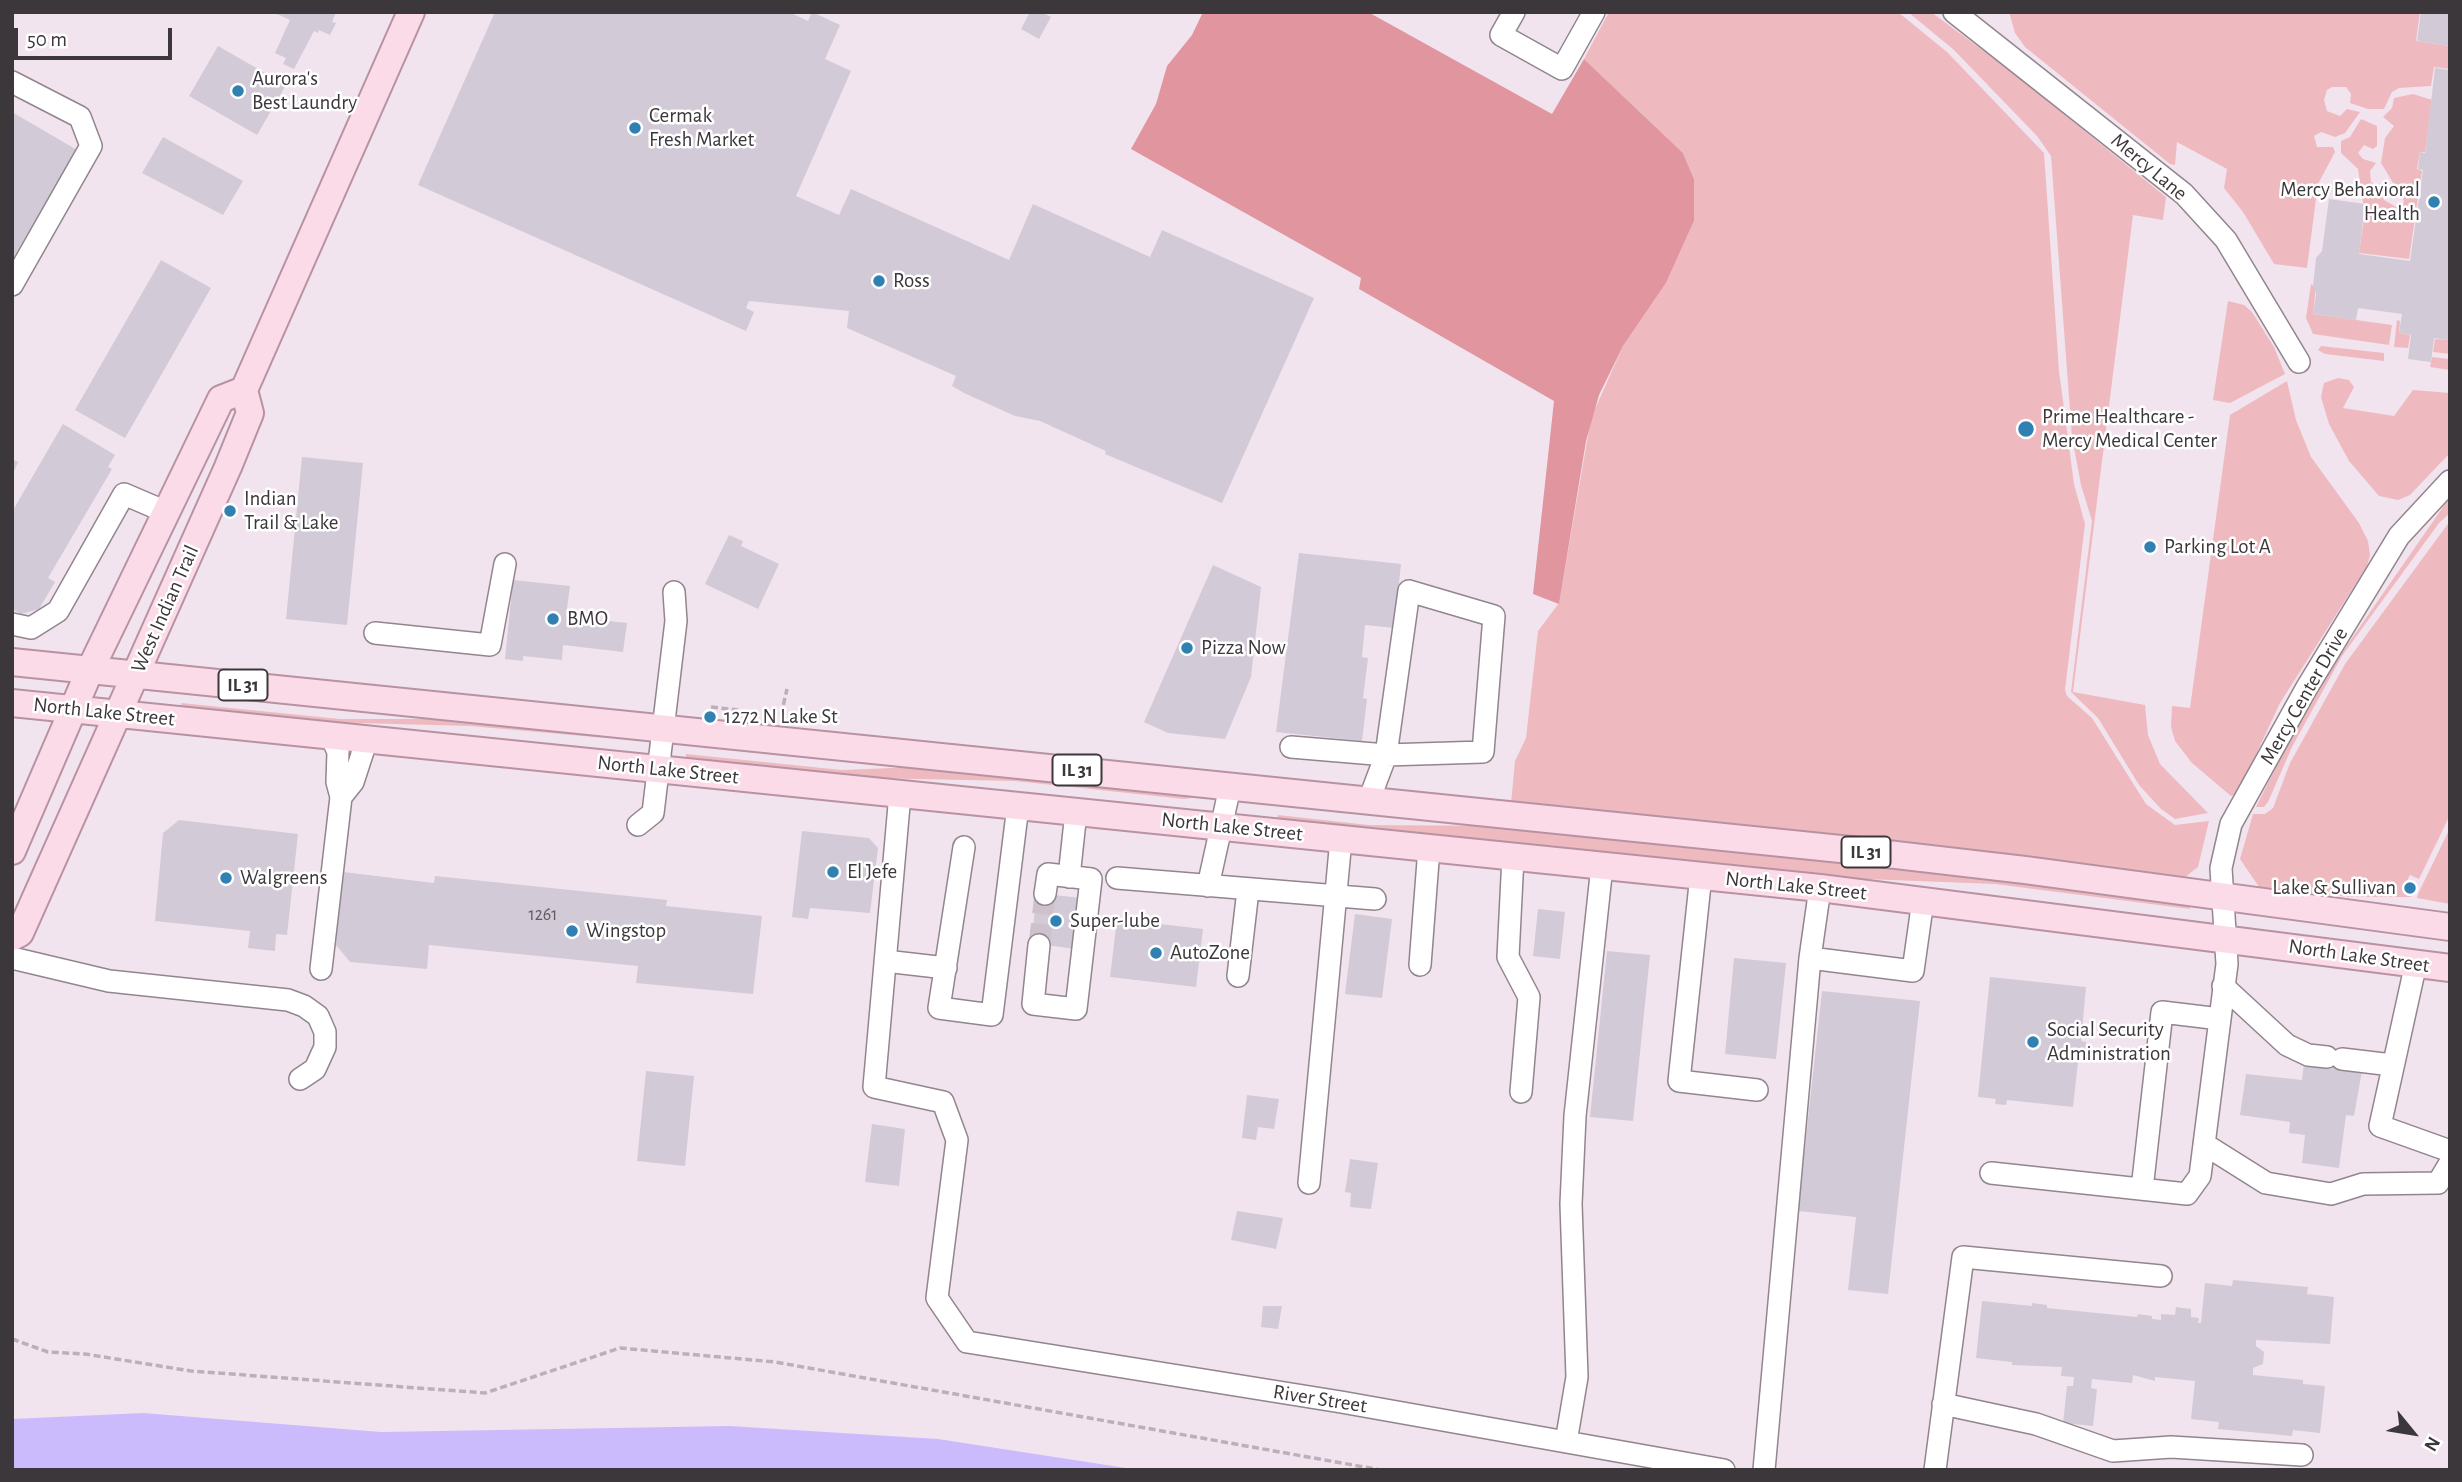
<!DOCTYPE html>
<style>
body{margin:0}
#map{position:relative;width:2462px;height:1482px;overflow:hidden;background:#f2e4ef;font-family:"Alegreya Sans",sans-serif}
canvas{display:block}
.frame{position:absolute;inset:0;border:14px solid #3c373b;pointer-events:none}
.north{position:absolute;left:2378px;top:1398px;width:70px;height:70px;-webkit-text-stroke:5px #fff;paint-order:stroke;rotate:120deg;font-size:19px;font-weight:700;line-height:28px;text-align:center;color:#3c373b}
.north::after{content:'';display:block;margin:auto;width:24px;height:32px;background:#3c373b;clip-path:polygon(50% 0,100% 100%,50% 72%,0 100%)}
.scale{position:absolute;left:14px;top:28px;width:158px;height:32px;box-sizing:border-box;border:4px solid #3c373b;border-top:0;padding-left:9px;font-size:21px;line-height:24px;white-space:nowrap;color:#3c373b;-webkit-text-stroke:5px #fff;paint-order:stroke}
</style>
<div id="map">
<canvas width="2462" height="1482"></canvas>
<div class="frame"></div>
<div class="north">N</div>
<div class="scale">50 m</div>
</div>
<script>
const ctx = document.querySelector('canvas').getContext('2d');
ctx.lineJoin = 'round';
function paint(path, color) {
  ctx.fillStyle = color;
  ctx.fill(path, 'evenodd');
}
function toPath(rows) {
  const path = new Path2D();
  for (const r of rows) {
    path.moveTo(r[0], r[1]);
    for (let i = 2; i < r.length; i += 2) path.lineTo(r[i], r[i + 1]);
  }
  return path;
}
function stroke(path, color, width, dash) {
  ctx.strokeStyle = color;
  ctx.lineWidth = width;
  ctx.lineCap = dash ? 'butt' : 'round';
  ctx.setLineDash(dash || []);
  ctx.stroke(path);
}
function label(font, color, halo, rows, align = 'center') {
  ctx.font = font + ' "Alegreya Sans",sans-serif';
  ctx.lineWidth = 5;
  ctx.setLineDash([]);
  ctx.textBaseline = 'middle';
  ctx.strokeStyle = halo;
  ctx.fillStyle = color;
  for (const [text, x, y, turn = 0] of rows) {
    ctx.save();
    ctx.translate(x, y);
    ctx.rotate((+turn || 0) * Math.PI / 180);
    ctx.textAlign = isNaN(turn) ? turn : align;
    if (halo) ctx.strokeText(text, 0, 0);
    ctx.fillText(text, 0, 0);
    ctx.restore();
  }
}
const green = toPath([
 [1609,12,1898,12,1947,52,2044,153,2059,371,2074,484,2085,524,2065,690,2067,696,2092,718,2146,804,2175,825,2209,821,2198,867,2184,878,1511,803,1515,761,1526,738,1538,631,1559,603,1591,418,1623,346,1666,283,1694,221,1694,179,1683,153,1584,59],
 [1908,12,1931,12,2008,69,2166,197,2163,220,2133,215,2073,692,2145,705,2148,735,2160,764,2208,813,2175,819,2161,809,2139,785,2098,718,2071,692,2092,521,2081,485,2072,437,2051,156,2037,136,1954,50],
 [2009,12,2420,12,2416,41,2450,46,2450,69,2434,67,2431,86,2399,88,2392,92,2384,109,2368,109,2350,103,2351,94,2346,87,2332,87,2327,90,2324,100,2327,111,2340,116,2347,109,2360,112,2345,133,2335,137,2321,132,2314,136,2317,147,2333,147,2335,152,2318,184,2307,268,2274,264,2243,212,2224,188,2227,169,2177,142,2175,165,2170,164,2025,47,2015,33],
 [2413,94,2432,100,2425,152,2420,152,2417,169,2422,171,2409,259,2359,253,2366,204,2363,203,2358,169,2341,153,2341,141,2350,137,2361,119,2377,126,2377,146,2373,149,2364,145,2358,153,2363,159,2376,163,2370,171,2371,182,2382,190,2384,200,2402,210,2404,201,2381,163,2385,138,2394,126,2383,117,2392,108,2394,98],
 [2311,284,2315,287,2315,295,2313,314,2392,325,2389,345,2313,334,2306,318],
 [2228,301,2244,305,2252,312,2274,347,2285,374,2230,403,2213,400],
 [2397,320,2400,321,2399,333,2410,335,2408,348,2394,347],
 [2450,324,2450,354,2433,352,2435,339,2447,340],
 [2321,346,2384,353,2384,361,2325,354,2318,350],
 [2432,357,2450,359,2450,370,2430,367],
 [2338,378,2349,380,2354,387,2343,408,2394,416,2413,390,2450,393,2450,453,2410,495,2398,500,2379,496,2349,461,2329,424,2321,397,2324,383],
 [2287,381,2296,420,2311,457,2359,523,2368,541,2370,555,2367,566,2280,703,2238,793,2231,796,2192,763,2175,741,2171,727,2172,706,2190,708,2230,415],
 [2450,497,2450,513,2439,523,2342,656,2292,747,2268,802,2264,807,2256,807,2284,751,2334,664],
 [2450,521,2450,815,2419,879,2410,875,2406,883,2415,888,2411,897,2349,897,2259,887,2240,859,2253,814,2265,814,2273,808,2290,763,2345,664],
 [181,703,340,719,444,719,605,735,606,738,470,726,319,722,181,708],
 [686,754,842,770,917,767,1192,795,1191,798,1184,799,1015,781,867,778,686,759],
 [1278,815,1369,825,1506,826,1894,867,2190,904,2190,909,1995,884,1865,879,1785,872,1277,820],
 [2450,828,2450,904,2417,898,2418,894]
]);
const forest = toPath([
 [1203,12,1368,12,1552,114,1584,59,1683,153,1694,179,1694,221,1666,283,1623,346,1599,395,1586,441,1559,604,1533,594,1554,401,1359,289,1361,278,1131,149,1156,104,1167,66,1192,35]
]);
const water = toPath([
 [143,1413,381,1432,730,1426,938,1439,1139,1470,12,1470,12,1419]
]);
const building = toPath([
 [273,12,336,12,332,22,336,23,330,35,319,30,318,33,314,31,294,69,283,64,286,58,275,53,290,20],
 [495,12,789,12,808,21,812,12,840,25,825,59,851,71,796,196,839,215,851,189,1009,260,1033,204,1150,257,1162,230,1314,298,1222,503,1105,454,1106,451,1040,421,1015,416,964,393,952,386,956,376,847,328,849,311,749,301,746,308,754,312,746,331,418,185],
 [1030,12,1041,12,1051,17,1039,39,1021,29],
 [2421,12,2450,12,2450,46,2417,41],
 [218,46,286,85,257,135,189,96],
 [2435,68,2450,70,2450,321,2447,340,2434,338,2431,362,2408,359,2411,335,2399,333,2402,314,2358,308,2356,320,2313,314,2316,294,2313,286,2316,258,2322,251,2329,199,2365,204,2359,254,2410,261,2423,170,2418,169,2420,152,2425,153],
 [12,112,77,150,12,260],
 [163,137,243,181,223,215,142,173],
 [161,260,211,288,125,438,75,410],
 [63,424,115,455,108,467,112,469,48,578,55,582,39,609,21,614,12,609,12,512],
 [302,457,363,463,347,625,286,619],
 [12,459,18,462,12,476],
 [729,535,743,541,741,546,779,564,758,609,705,584],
 [1299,553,1401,564,1394,628,1365,625,1362,657,1368,658,1363,698,1367,699,1362,741,1276,732],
 [1213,565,1261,587,1251,677,1225,739,1168,733,1144,722],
 [513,580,570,586,566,616,627,623,623,652,563,645,562,660,523,656,523,661,505,659],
 [179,820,298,834,287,935,276,934,275,951,248,948,250,931,155,921,163,833],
 [802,831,869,838,878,848,870,913,810,908,808,919,792,917],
 [343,872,434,883,435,876,667,900,666,906,762,916,753,994,636,983,638,966,429,945,427,969,350,962,336,945],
 [1037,893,1081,898,1075,949,1031,943],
 [1538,909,1565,912,1560,959,1533,956],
 [1355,914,1392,919,1382,998,1345,994],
 [1117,919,1203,929,1196,987,1110,977],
 [1607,951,1650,955,1633,1121,1590,1117],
 [1734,958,1786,963,1776,1059,1725,1054],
 [1990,977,2086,987,2081,1041,2086,1042,2085,1053,2079,1053,2073,1107,2007,1100,2006,1105,1995,1104,1996,1099,1978,1097],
 [1822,991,1920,1001,1888,1294,1848,1290,1856,1217,1798,1211],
 [2328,1051,2362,1071,2354,1116,2346,1115,2339,1168,2302,1163,2305,1135,2289,1133,2290,1122,2240,1115,2246,1074,2302,1080,2304,1063],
 [646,1071,694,1076,685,1166,637,1161],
 [1247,1095,1279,1099,1274,1129,1258,1127,1256,1140,1242,1138],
 [872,1124,905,1129,899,1186,865,1182],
 [1350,1159,1378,1163,1371,1209,1350,1207,1351,1193,1345,1192],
 [1237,1211,1283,1218,1276,1249,1231,1240],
 [2233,1280,2308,1287,2307,1294,2334,1297,2330,1344,2256,1340,2256,1346,2264,1352,2263,1364,2253,1368,2253,1375,2303,1380,2303,1384,2325,1386,2320,1433,2293,1430,2292,1436,2218,1429,2219,1422,2191,1419,2195,1381,2155,1377,2155,1381,2133,1375,2132,1383,2092,1379,2091,1388,2097,1389,2093,1426,2063,1423,2067,1386,2073,1386,2074,1377,2061,1376,2062,1367,2012,1365,2012,1362,1976,1358,1982,1301,2032,1306,2032,1303,2047,1305,2047,1308,2137,1317,2138,1314,2152,1316,2152,1319,2161,1320,2161,1314,2175,1315,2176,1307,2191,1309,2191,1317,2199,1318,2198,1323,2201,1323,2205,1283,2232,1286],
 [1263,1306,1282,1306,1278,1329,1261,1327]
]);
const minorTunnel = toPath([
 [1039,945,1045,894]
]);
const path = toPath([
 [711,707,738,710],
 [781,715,787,689],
 [12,1339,48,1352,85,1354,191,1371,485,1393,620,1348,775,1362,1381,1470]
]);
const minor = toPath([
 [1514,12,1501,35,1562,69,1594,12],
 [1954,12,2184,194,2226,240,2299,362],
 [12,82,80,117,91,146,12,285],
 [12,624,31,628,58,611,124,494,166,512],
 [375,633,490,645,505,564],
 [1291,747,1386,755,1409,591,1494,616,1483,752,1386,755,1369,800],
 [900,794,874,1087,943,1102,957,1140,937,1298,967,1342,1341,1402,1724,1470],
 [341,797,353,782,367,739],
 [638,825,653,813,676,621,674,592],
 [964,847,939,1008,992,1015,1018,806],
 [1513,857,1508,957,1529,997,1521,1092],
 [1701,875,1679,1081,1757,1090],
 [1069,877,1076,812],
 [1117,878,1375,899],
 [1208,886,1230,787],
 [1039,945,1033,1004,1076,1009,1091,879,1048,874,1045,894],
 [12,958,109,981,288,1000,304,1006,318,1016,325,1032,325,1047,315,1069,300,1079],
 [1810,958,1913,971,1923,900],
 [885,961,946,968],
 [2416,963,2380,1126,2450,1151],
 [1420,965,1429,848],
 [321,969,341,797,337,782,338,752,331,736],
 [1238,976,1248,890],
 [2223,986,2287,1045,2308,1055,2327,1057],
 [2342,1059,2392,1065],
 [2204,1144,2266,1183,2331,1194,2363,1184,2438,1183,2450,1163],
 [1991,1173,2187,1194,2200,1176,2227,964,2221,868,2231,824,2306,689,2399,536,2450,481],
 [1309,1183,1341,839],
 [2142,1189,2162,1012,2220,1019],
 [1943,1404,2036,1424,2113,1451,2171,1447,2302,1455],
 [1566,1442,1577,1377,1571,1204,1575,1116,1602,866],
 [1764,1470,1810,958,1820,888],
 [1935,1470,1963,1257,2161,1276]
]);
const major = toPath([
 [12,662,1870,852,2025,870,2450,927],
 [12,703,1820,888,2450,968],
 [12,851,90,670,221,399,244,390],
 [12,937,20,933,228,467,250,413,244,390,411,12]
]);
const markers = [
 [238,91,7,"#3080b2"],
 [635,128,7,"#3080b2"],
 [2434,202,7,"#3080b2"],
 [879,281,7,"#3080b2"],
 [2026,429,9,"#3080b2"],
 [230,511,7,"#3080b2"],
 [2150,547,7,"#3080b2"],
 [553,619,7,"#3080b2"],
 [1187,648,7,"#3080b2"],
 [710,717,7,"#3080b2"],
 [833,872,7,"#3080b2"],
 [226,878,7,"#3080b2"],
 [2410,888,7,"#3080b2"],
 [1056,921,7,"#3080b2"],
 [572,931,7,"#3080b2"],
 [1156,953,7,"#3080b2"],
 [2033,1042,7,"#3080b2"]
];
const numberNames = [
 ["1261",543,915]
];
const shields = [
 [243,685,49],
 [1077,770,49],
 [1866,852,49]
];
const shieldNames = [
 ["IL 31",243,685],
 ["IL 31",1077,770],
 ["IL 31",1866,852]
];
const poiNames = [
 ["Aurora's",252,79],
 ["Best Laundry",252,103],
 ["Cermak",649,116],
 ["Fresh Market",649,140],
 ["Mercy Behavioral",2420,190,"right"],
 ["Health",2420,214,"right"],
 ["Ross",893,281],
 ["Prime Healthcare -",2042,417],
 ["Mercy Medical Center",2042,441],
 ["Indian",244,499],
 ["Trail & Lake",244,523],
 ["Parking Lot A",2164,547],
 ["BMO",567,619],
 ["Pizza Now",1201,648],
 ["1272 N Lake St",724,717],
 ["El Jefe",847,872],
 ["Walgreens",240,878],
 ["Lake & Sullivan",2396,888,"right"],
 ["Super-lube",1070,921],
 ["Wingstop",586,931],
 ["AutoZone",1170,953],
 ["Social Security",2047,1030],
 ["Administration",2047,1054]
];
const streetNames = [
 ["Mercy Lane",2149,167,40],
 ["West Indian Trail",165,609,-66],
 ["Mercy Center Drive",2304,696,-60],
 ["North Lake Street",104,712,6],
 ["North Lake Street",668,770,6],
 ["North Lake Street",1232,827,6],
 ["North Lake Street",1796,886,6],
 ["North Lake Street",2359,956,8],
 ["River Street",1320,1399,9]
];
paint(green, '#eebac0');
paint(forest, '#e0959f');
paint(water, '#ccbbfc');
paint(building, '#d2cad6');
stroke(minorTunnel, '#cec1cb', 21, [21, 10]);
stroke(minor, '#91858e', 24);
stroke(major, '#b892a2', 30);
stroke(path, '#bbb0b9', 3.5, [7, 3.5]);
stroke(minor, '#fff', 21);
stroke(major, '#fcdbe8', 26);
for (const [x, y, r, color] of markers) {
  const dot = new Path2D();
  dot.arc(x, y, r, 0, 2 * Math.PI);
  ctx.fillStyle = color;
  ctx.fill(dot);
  stroke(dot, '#fff', 2.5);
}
label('18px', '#625c62', null, numberNames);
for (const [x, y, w] of shields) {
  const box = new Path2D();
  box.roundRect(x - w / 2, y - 15.5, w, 31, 5);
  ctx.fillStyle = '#fff';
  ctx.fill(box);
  stroke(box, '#3c373b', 2);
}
label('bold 19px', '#3c373b', null, shieldNames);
label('21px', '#3c373b', '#fff', poiNames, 'left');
label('21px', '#3c373b', '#fff', streetNames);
</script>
